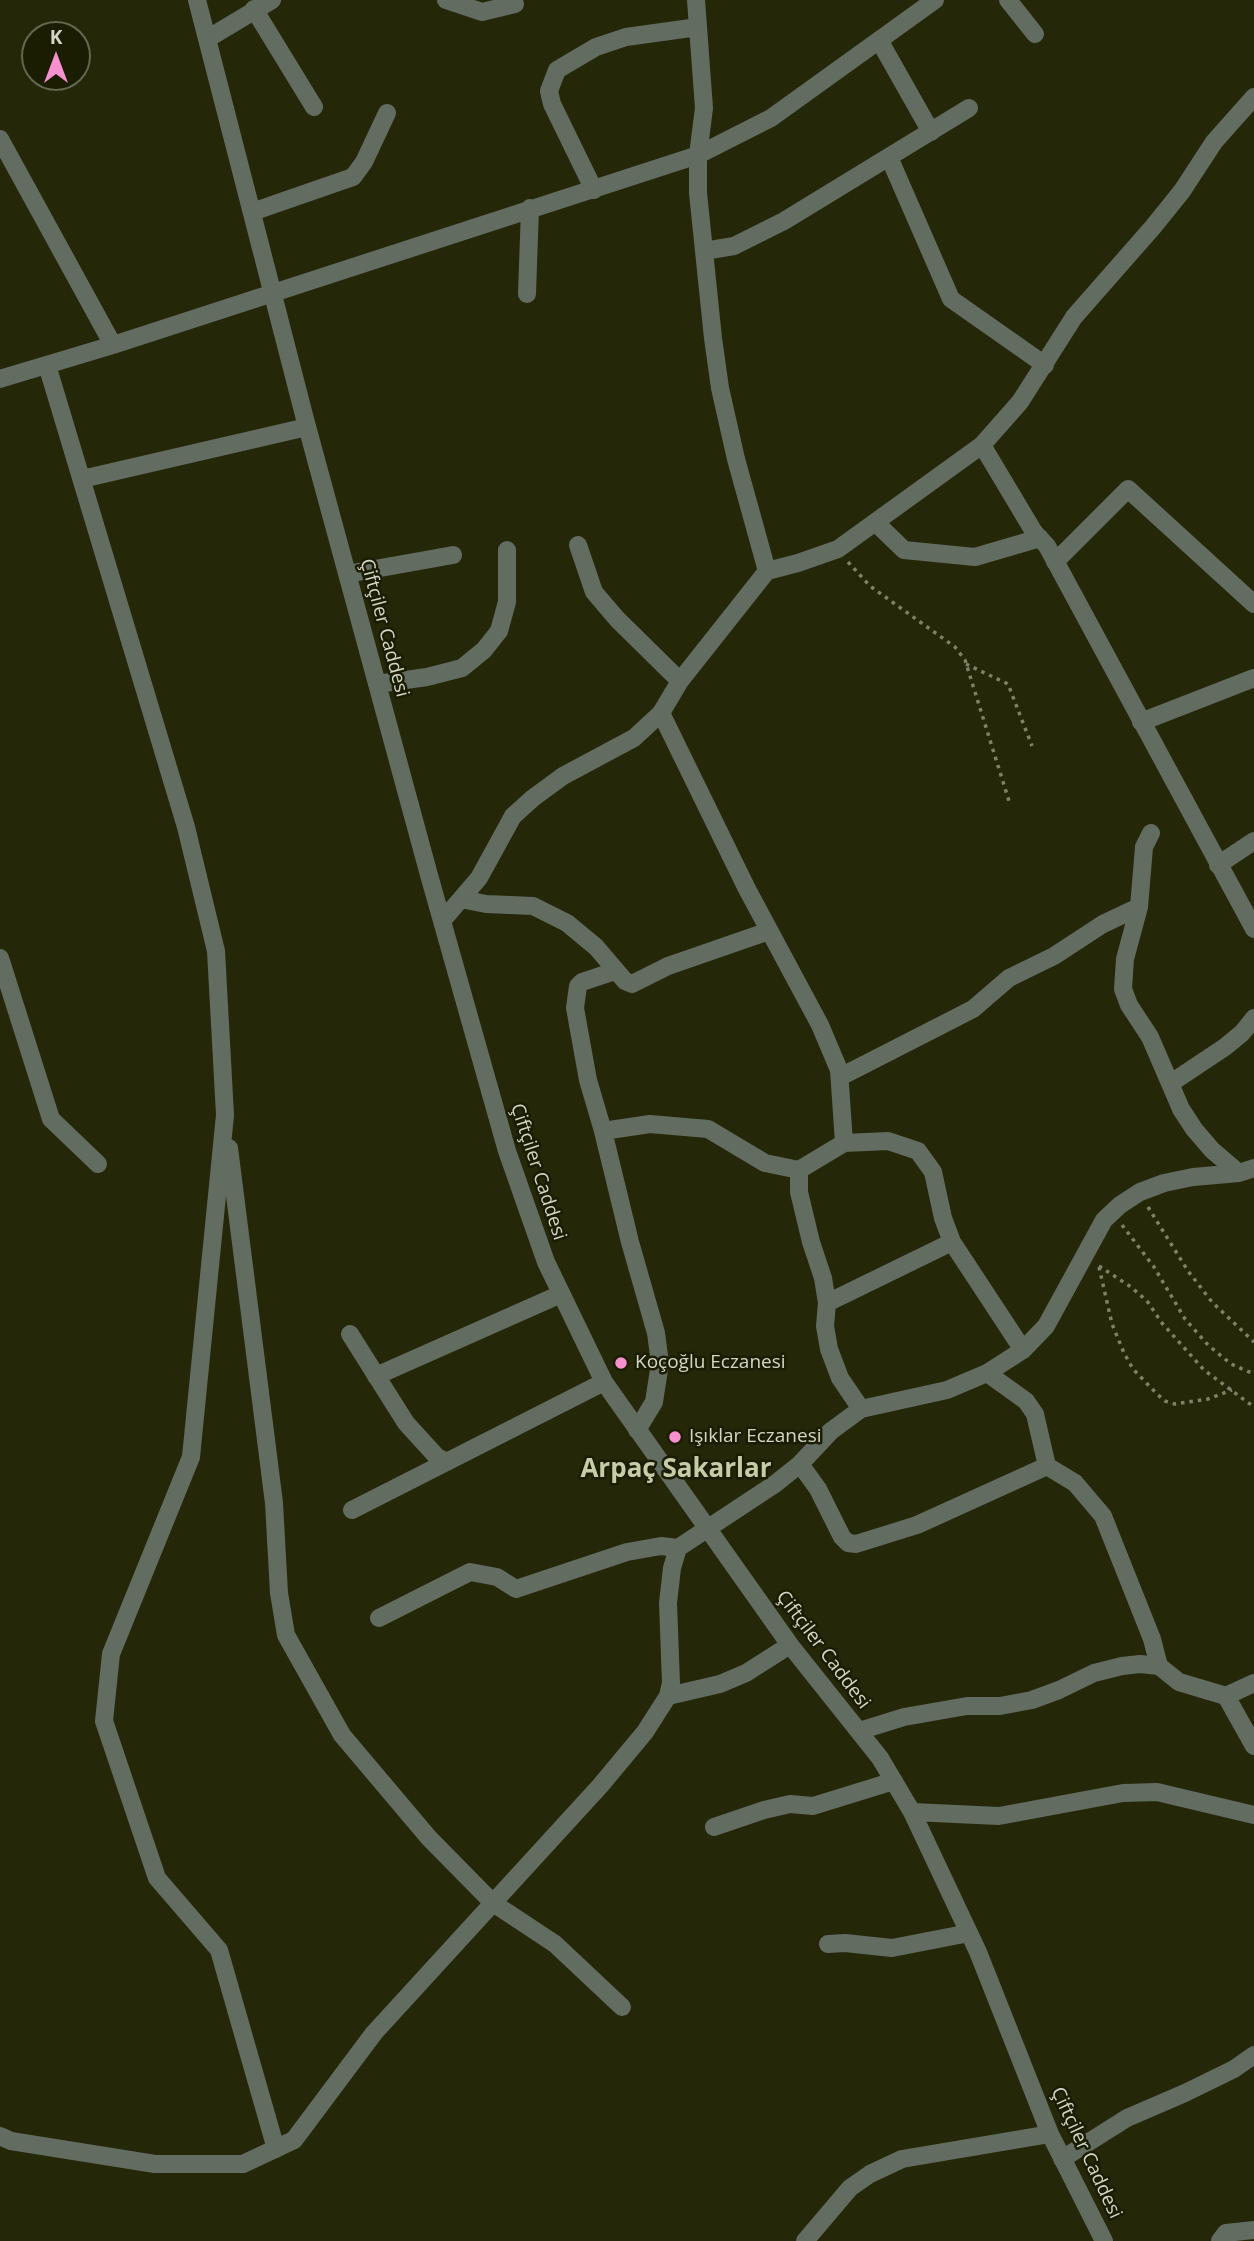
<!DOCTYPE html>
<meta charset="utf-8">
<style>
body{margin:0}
#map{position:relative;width:1254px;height:2241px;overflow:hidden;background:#252709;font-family:"Open Sans",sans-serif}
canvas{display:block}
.north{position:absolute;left:21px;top:21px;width:70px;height:70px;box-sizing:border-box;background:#1b1d02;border:2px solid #656750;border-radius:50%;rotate:0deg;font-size:19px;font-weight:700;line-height:28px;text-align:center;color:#d3d6c5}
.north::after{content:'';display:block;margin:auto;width:24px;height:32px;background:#f790cf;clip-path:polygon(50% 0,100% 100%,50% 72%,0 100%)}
</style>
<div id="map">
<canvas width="1254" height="2241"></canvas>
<div class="north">K</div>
</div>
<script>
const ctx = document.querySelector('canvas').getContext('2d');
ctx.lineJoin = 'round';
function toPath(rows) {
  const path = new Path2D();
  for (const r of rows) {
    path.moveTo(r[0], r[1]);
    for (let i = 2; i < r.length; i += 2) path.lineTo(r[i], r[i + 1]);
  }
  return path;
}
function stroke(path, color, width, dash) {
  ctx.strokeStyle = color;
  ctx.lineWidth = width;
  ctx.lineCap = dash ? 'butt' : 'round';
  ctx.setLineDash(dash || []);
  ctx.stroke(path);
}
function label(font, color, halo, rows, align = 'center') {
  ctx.font = font + ' "Open Sans",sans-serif';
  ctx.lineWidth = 5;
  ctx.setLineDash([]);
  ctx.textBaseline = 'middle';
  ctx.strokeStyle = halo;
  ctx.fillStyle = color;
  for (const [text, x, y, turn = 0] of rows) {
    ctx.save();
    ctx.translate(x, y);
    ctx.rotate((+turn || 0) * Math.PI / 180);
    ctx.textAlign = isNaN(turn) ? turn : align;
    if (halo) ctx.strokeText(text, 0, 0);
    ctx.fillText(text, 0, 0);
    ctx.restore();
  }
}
const path = toPath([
 [848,562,870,586,955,647,965,660,1009,801],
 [966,664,1008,684,1032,746],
 [1148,1207,1188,1271,1212,1302,1254,1342],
 [1122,1225,1154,1267,1185,1319,1208,1345,1231,1364,1254,1374],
 [1099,1266,1131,1287,1147,1301,1162,1323,1204,1370,1254,1407],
 [1099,1267,1112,1324,1124,1353,1133,1369,1157,1394,1165,1401,1175,1404,1208,1399,1232,1390]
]);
const minor = toPath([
 [197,0,305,419,429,875,507,1151,546,1262,604,1382,790,1645,880,1758,912,1812,978,1952,1050,2134,1104,2241],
 [446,0,482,12,515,4],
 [696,0,704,108,698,155,698,193,713,338,720,388,736,459,767,571],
 [1008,0,1035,34],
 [254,9,314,107],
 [207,39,272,0],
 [879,40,931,132],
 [0,139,113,345,698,155,771,118,935,0],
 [889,157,951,299,1045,365],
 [594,190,552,104,549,91,557,70,596,47,626,37,698,27],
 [252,212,353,177,364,162,387,113],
 [704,251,734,246,784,221,969,108],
 [527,294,530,208],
 [47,365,186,827,216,951,225,1115,191,1457,111,1654,104,1721,157,1878,219,1950,276,2149],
 [0,379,113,345],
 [982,445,1034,532,1047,546,1254,929],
 [82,479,307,427],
 [875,522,904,550,975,557,1040,538],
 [578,545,594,592,617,619,680,681],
 [1055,562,1128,489,1254,604],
 [347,574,453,555],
 [377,684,427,677,462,668,484,650,499,631,507,602,507,550],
 [661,713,747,889,820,1025,839,1070,844,1143,799,1170,799,1192,811,1242,823,1278,827,1303,825,1326,829,1349,840,1378,861,1409],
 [1141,722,1254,678],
 [1151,833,1144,847,1139,907,1125,959,1123,989,1129,1005,1150,1037,1181,1109,1194,1129,1212,1150,1239,1173],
 [1218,865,1254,841],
 [461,899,486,904,533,906,567,923,596,947,625,981,632,984,668,966,769,931],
 [442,921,479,878,513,816,533,798,563,776,634,738,661,713,680,681,767,571,798,563,838,549,982,445,1020,402,1074,317,1153,227,1182,191,1214,142,1254,97],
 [0,958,51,1119,98,1164],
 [615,971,582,982,578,986,575,1008,588,1080,603,1131,630,1242,656,1333,660,1363,654,1402,637,1430],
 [840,1077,973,1009,1009,978,1054,956,1103,924,1139,907],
 [1171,1083,1225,1047,1242,1033,1254,1018],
 [603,1131,650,1124,708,1129,765,1163,799,1170],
 [844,1143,888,1141,918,1151,933,1172,943,1218,952,1242,1023,1350],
 [229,1148,274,1503,279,1593,286,1635,342,1735,429,1838,493,1903,555,1944,622,2007],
 [827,1303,952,1242],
 [350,1334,406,1423,437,1457,447,1462],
 [987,1373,1026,1401,1035,1414,1047,1466],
 [376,1376,561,1294],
 [800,1464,818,1489,842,1537,848,1543,856,1544,917,1525,1047,1466,1075,1483,1103,1516,1152,1639,1159,1666],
 [352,1510,604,1382],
 [379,1618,470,1572,497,1577,516,1589,627,1552,661,1546,678,1548],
 [668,1696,720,1684,746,1673,790,1645],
 [1226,1696,1254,1746],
 [859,1731,904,1717,967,1706,1000,1706,1032,1700,1059,1690,1094,1673,1122,1666,1140,1664,1159,1666,1179,1682,1226,1696,1254,1683],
 [912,1812,999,1816,1123,1793,1157,1792,1254,1815],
 [714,1827,764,1810,790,1804,813,1806,894,1781],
 [828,1944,845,1943,892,1948,969,1933],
 [0,2136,11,2141,155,2164,243,2164,294,2140,374,2033,600,1786,645,1732,668,1696,671,1683,668,1603,672,1568,678,1548,775,1484,800,1464,831,1431,861,1409,947,1390,987,1373,1023,1350,1046,1326,1104,1220,1120,1205,1140,1192,1164,1183,1193,1177,1239,1173,1254,1168],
 [1062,2159,1127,2118,1185,2093,1234,2069,1254,2055],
 [805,2241,850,2188,870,2174,902,2159,1050,2134],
 [1220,2241,1226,2233,1254,2230]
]);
const markers = [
 [621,1363,7,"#f790cf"],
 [675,1437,7,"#f790cf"]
];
const streetNames = [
 ["Çiftçiler Caddesi",384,628,75],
 ["Çiftçiler Caddesi",538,1172,72],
 ["Çiftçiler Caddesi",823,1650,53],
 ["Çiftçiler Caddesi",1086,2153,65]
];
const poiNames = [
 ["Koçoğlu Eczanesi",635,1363],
 ["Işıklar Eczanesi",689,1437]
];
const districtNames = [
 ["Arpaç Sakarlar",676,1470]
];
stroke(path, '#7f816a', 3.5, [3.5, 5]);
stroke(minor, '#636c61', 18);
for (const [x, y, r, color] of markers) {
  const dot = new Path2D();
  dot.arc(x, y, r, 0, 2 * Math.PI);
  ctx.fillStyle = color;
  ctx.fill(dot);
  stroke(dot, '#1b1d02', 2.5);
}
label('19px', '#d3d6c5', '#1b1d02', streetNames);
label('19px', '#d3d6c5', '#1b1d02', poiNames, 'left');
label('bold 26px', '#c6cba8', '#1b1d02', districtNames);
</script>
